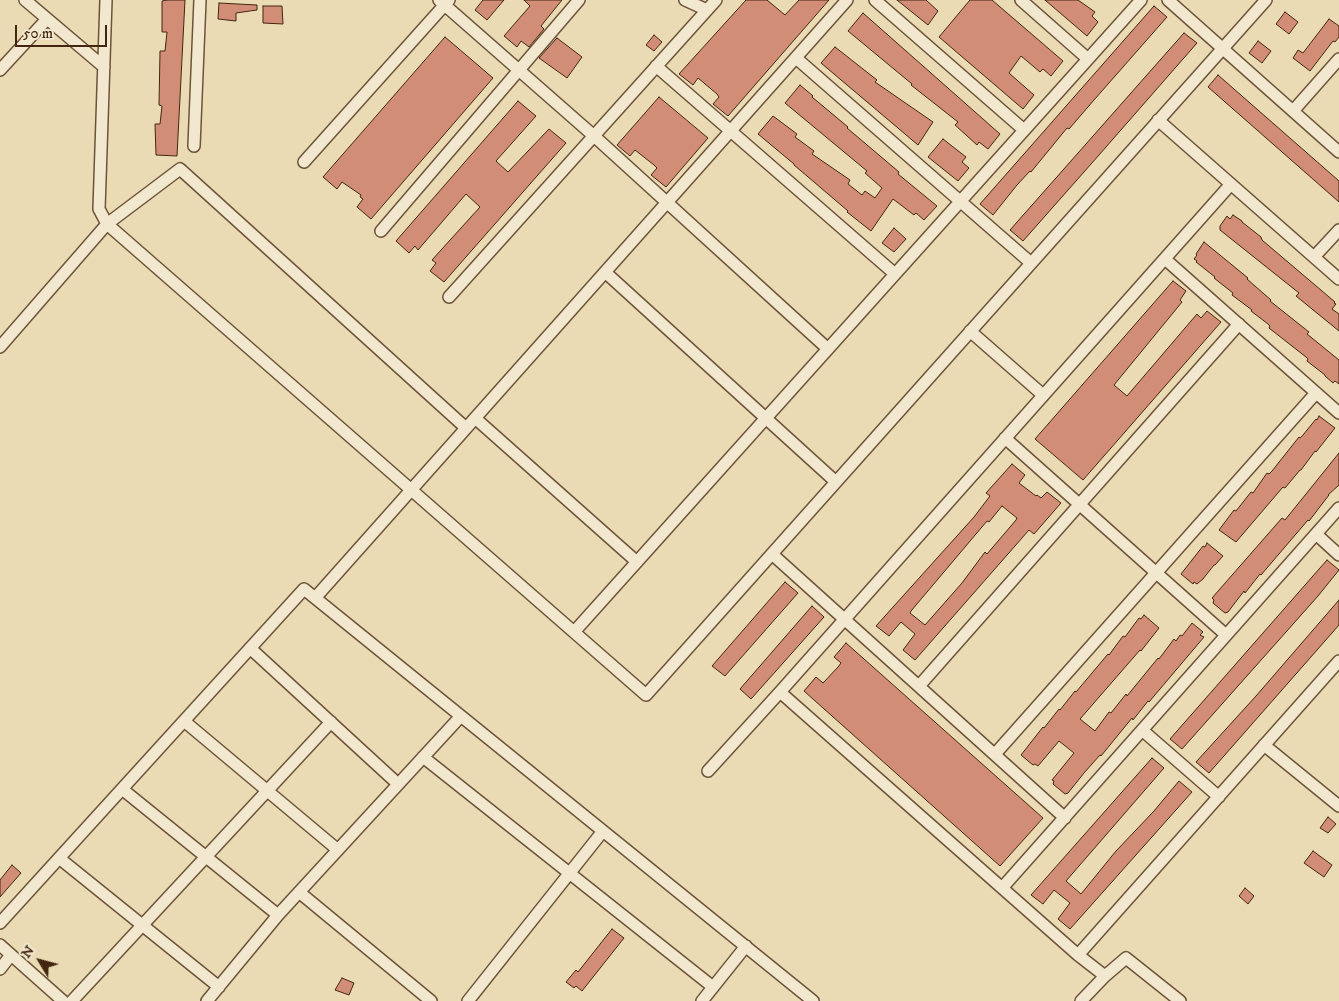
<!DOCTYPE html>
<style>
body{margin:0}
#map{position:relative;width:1339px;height:1001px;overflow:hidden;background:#eadbb5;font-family:"IM FELL DW Pica",serif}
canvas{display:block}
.north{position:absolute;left:15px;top:936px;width:50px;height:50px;-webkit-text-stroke:4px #f1e8cf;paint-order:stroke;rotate:307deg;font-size:14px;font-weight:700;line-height:20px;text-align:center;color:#442610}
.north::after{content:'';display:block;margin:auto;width:18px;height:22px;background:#442610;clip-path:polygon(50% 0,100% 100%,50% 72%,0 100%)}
.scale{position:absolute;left:15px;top:25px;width:92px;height:22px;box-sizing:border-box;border:2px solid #442610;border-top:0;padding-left:6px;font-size:15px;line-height:18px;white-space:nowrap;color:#442610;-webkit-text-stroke:4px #f1e8cf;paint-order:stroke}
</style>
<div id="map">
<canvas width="1339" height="1001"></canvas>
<div class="north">N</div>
<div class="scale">50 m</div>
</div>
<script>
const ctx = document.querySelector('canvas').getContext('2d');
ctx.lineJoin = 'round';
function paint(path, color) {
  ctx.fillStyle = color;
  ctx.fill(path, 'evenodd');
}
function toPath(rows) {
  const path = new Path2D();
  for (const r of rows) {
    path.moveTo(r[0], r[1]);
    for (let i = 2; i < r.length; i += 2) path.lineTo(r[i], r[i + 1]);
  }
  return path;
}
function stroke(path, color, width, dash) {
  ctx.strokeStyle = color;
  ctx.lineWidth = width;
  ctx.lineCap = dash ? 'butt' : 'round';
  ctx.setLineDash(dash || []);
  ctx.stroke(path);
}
const building = toPath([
 [167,0,185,0,177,156,156,155,155,124,160,124,162,106,159,105,160,51,165,51,167,32,162,32,162,1,167,0],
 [483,0,504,0,487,20,475,10,483,0],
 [524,0,562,0,541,26,544,29,529,47,521,41,517,47,504,36,530,6,524,0],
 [746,0,767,0,785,15,799,0,829,0,728,116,713,104,719,97,717,94,698,78,693,85,679,74,746,0],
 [897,0,926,0,938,11,928,25,897,0],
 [970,0,992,0,1063,61,1051,76,1043,69,1040,72,1021,56,1009,73,1034,95,1023,109,939,37,970,0],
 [1045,0,1078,0,1095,12,1092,16,1098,22,1087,36,1045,0],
 [219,3,257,5,257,10,236,13,236,21,218,19,219,3],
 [263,6,282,6,283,24,263,23,263,6],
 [1154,6,1167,17,1094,100,1069,129,1067,128,1031,172,1030,171,1017,185,993,215,980,204,1154,6],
 [1285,12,1298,22,1289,34,1276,24,1285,12],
 [863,13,1000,134,988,149,979,142,977,145,955,125,958,122,911,85,912,84,848,31,863,13],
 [1329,19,1339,26,1339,37,1335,42,1333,41,1310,71,1293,58,1298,50,1303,53,1329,19],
 [1184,33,1197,43,1099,155,1023,241,1010,230,1184,33],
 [654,35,662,42,654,51,646,45,654,35],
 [445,37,493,78,371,219,357,207,363,199,360,197,361,195,342,182,337,189,323,177,445,37],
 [557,38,582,57,567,78,539,58,557,38],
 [1258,41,1271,51,1262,63,1249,53,1258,41],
 [835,47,877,80,875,82,933,122,918,145,821,63,835,47],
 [1218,75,1339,181,1339,202,1208,87,1218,75],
 [800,85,813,96,812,97,848,127,847,128,899,172,898,174,937,206,924,220,916,213,914,215,893,199,871,231,847,212,848,211,794,165,794,164,758,134,773,116,797,134,795,137,814,151,812,154,850,180,848,184,862,195,865,191,875,198,882,188,865,173,867,171,785,103,800,85],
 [659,97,708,138,666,187,651,175,657,168,654,165,635,150,630,156,617,145,659,97],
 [518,101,536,116,496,161,508,172,549,129,566,143,444,282,430,271,436,263,432,260,480,207,466,194,418,250,415,246,409,253,396,241,518,101],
 [943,139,966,157,962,162,969,168,958,181,928,157,943,139],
 [1233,215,1242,221,1242,222,1261,237,1262,240,1335,302,1334,303,1336,304,1332,309,1339,314,1339,331,1296,296,1299,293,1220,230,1220,226,1227,216,1230,219,1233,215],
 [894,228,906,239,894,252,882,243,894,228],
 [1204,242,1248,278,1247,279,1271,300,1270,301,1309,332,1307,334,1339,360,1339,384,1335,381,1333,383,1325,376,1325,375,1307,361,1308,359,1306,357,1269,328,1270,326,1268,324,1251,311,1252,310,1232,295,1233,293,1214,278,1215,277,1196,262,1197,261,1194,259,1197,255,1196,254,1204,242],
 [1173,281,1186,291,1180,300,1182,302,1114,385,1127,396,1197,314,1201,318,1207,311,1221,322,1083,480,1035,439,1173,281],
 [1319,416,1335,428,1316,452,1315,451,1301,470,1300,470,1285,488,1283,487,1236,542,1219,530,1234,510,1236,511,1251,492,1253,493,1267,473,1269,474,1272,471,1299,437,1300,438,1303,435,1316,419,1317,420,1319,416],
 [1339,453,1339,485,1328,495,1329,495,1309,521,1308,520,1261,575,1260,574,1245,593,1244,591,1228,612,1225,613,1213,603,1214,600,1212,598,1282,518,1285,520,1339,453],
 [1012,464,1025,475,1019,483,1036,496,1037,495,1041,498,1047,492,1061,503,1034,534,1029,530,915,660,903,650,915,634,901,622,889,636,876,626,974,517,990,496,986,493,1012,464],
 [1002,506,1017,518,1016,520,987,554,985,552,962,583,925,625,910,613,911,611,987,521,989,522,1002,506],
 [1207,543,1223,556,1215,565,1214,565,1203,579,1197,584,1194,582,1193,584,1181,574,1203,546,1205,547,1207,543],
 [1327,560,1339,570,1318,596,1182,749,1170,739,1327,560],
 [785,582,798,593,725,676,712,666,785,582],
 [1339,600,1339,625,1209,773,1196,762,1256,696,1339,600],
 [812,606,824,617,751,699,740,689,812,606],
 [1144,615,1159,628,1141,651,1140,650,1080,719,1095,731,1109,712,1111,713,1126,694,1127,696,1158,658,1159,659,1174,639,1176,641,1180,635,1182,636,1192,623,1203,632,1200,635,1204,637,1149,702,1148,701,1133,720,1132,718,1101,756,1100,755,1084,773,1068,793,1065,794,1053,784,1054,781,1052,780,1074,753,1059,741,1038,766,1035,764,1033,765,1021,755,1043,727,1044,728,1059,709,1060,710,1075,691,1076,692,1108,654,1109,655,1123,636,1125,637,1139,618,1141,619,1144,615],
 [846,643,1043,818,1000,866,804,691,816,677,823,683,838,667,841,663,834,657,846,643],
 [1152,758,1164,768,1066,881,1081,894,1116,851,1154,811,1179,781,1192,792,1070,929,1058,919,1070,903,1054,890,1043,904,1031,895,1152,758],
 [1328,817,1336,824,1328,833,1320,828,1328,817],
 [1313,851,1332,865,1324,877,1304,863,1313,851],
 [12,865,21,873,0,897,0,880,12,865],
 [1245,888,1254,896,1248,904,1239,896,1245,888],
 [612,929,624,938,582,991,576,986,574,988,566,982,576,970,578,972,612,929],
 [342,978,354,983,349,995,335,990,342,978]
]);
const minor = toPath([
 [25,0,104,67],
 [106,0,99,209,107,224,646,695,1266,0],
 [439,0,594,136,828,349],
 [685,0,707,10],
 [875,0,1024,130],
 [1021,0,1088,59],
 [1168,0,1339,152],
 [796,58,1031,263],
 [656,66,895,274],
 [0,70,47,19],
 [1293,111,1339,59],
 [1158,120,1339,279],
 [194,146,200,0],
 [304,162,449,0],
 [381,231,579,0],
 [1314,257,1339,230],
 [1165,259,1339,413],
 [605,272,836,482],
 [449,297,716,0],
 [970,331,1043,395],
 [0,347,107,224,180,169,466,428],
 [475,418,637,562],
 [1005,438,1226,635],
 [1316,534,1339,555],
 [772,554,1065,818],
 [315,598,847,0],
 [574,632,1141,0],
 [250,648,398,784],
 [919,686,1239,324],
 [780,692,1078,955],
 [184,721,338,850],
 [1142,730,1219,797],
 [1264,745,1339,806],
 [995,754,1316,393],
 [423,757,713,987],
 [708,771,780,692,1231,184],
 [122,789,278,915],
 [59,858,219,987],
 [1002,888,1339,508],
 [299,892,431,1001],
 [0,923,304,589,813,1001],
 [0,945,63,1001],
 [0,969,11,955],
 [1105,976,1126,958,1180,1001],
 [72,1001,331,722],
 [207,1001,278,915,461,716],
 [468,1001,603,831],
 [702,1001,746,946],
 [1081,1001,1105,976,1078,955,1339,661]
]);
paint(building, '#d28d76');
stroke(building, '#442610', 1);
stroke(minor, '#6e5339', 14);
stroke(minor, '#f1e8cf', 11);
</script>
